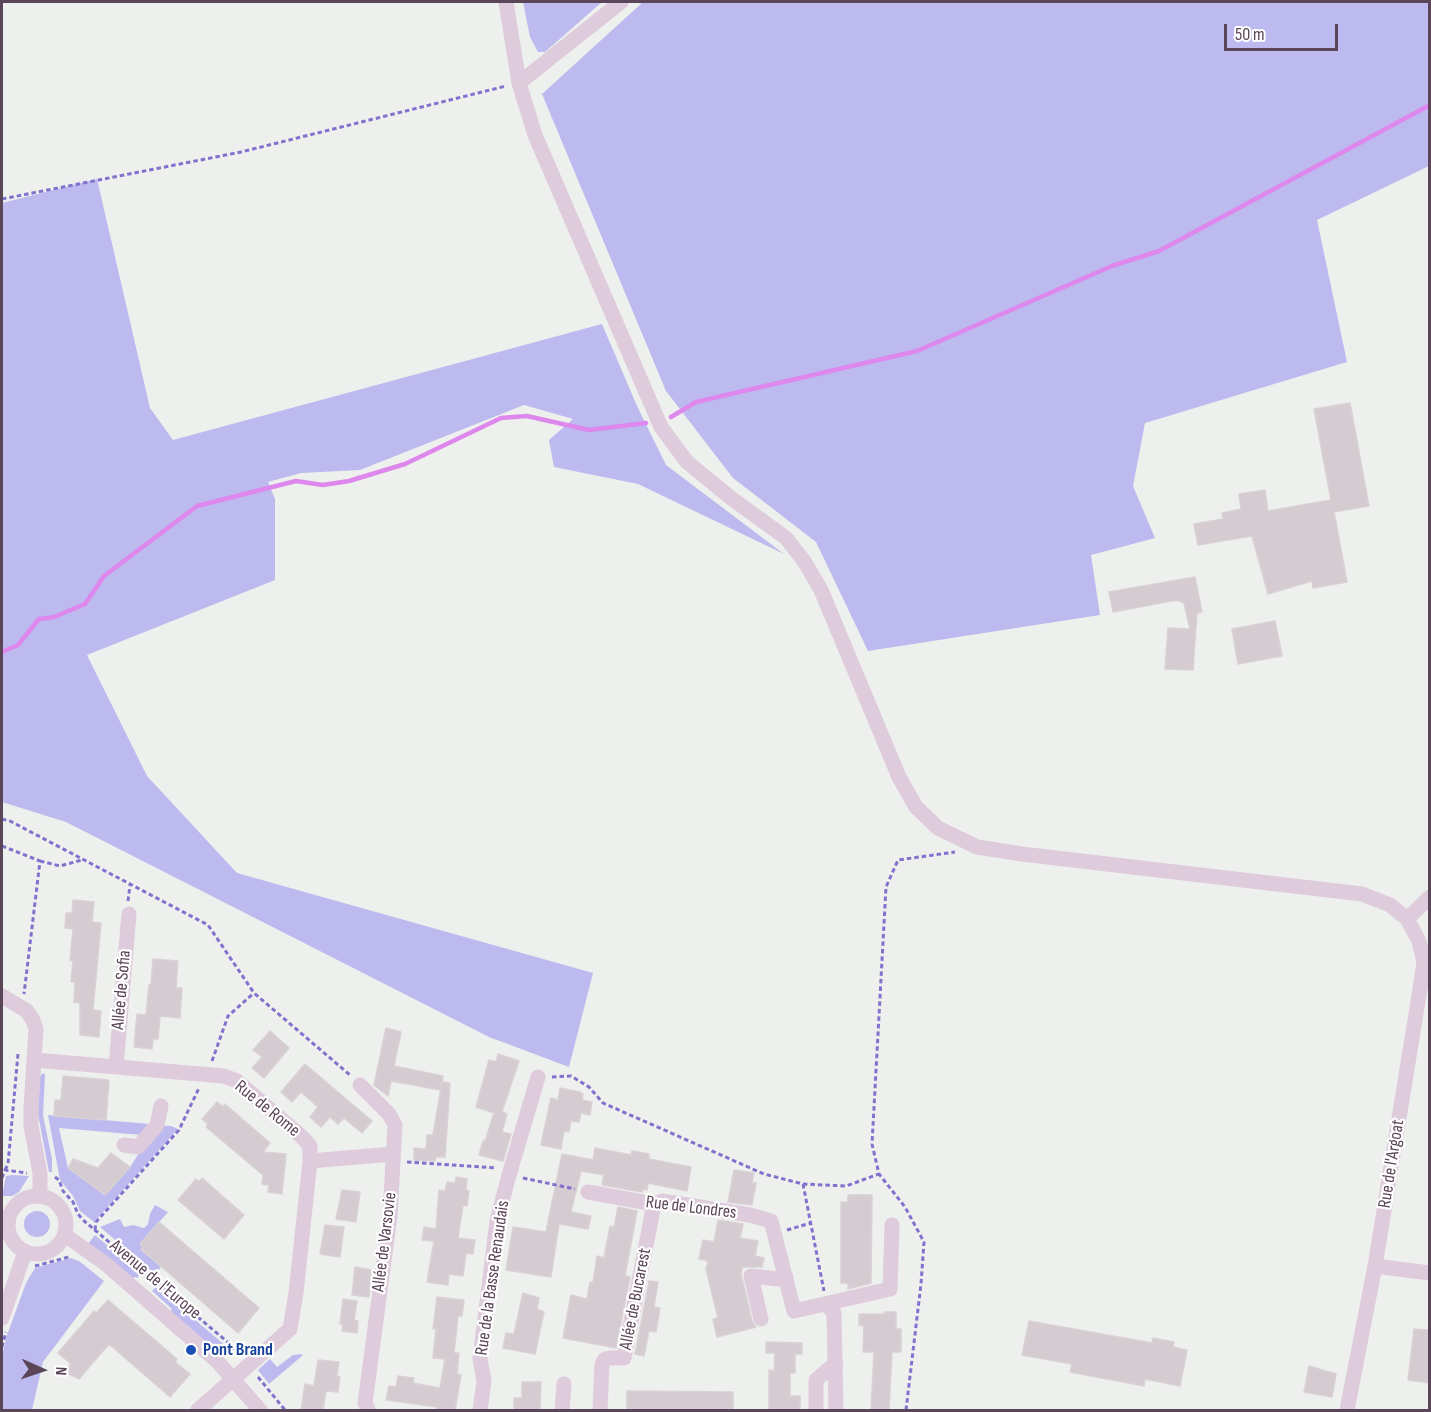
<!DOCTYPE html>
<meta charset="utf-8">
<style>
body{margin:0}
#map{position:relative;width:1431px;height:1412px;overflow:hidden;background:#eef0ed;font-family:"Sofia Sans Condensed",sans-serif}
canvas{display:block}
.frame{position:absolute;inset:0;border:3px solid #5b4558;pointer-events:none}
.north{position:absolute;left:12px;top:1340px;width:60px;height:60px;-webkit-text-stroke:4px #fff;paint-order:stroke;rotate:93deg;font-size:16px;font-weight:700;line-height:24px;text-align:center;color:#5b4558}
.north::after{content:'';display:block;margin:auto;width:21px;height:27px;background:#5b4558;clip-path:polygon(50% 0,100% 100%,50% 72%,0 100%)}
.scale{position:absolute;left:1224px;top:24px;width:114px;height:27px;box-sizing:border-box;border:3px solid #5b4558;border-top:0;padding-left:8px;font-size:18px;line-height:21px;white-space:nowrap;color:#5b4558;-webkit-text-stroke:4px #fff;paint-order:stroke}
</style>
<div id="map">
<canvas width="1431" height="1412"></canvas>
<div class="frame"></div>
<div class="north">N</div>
<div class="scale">50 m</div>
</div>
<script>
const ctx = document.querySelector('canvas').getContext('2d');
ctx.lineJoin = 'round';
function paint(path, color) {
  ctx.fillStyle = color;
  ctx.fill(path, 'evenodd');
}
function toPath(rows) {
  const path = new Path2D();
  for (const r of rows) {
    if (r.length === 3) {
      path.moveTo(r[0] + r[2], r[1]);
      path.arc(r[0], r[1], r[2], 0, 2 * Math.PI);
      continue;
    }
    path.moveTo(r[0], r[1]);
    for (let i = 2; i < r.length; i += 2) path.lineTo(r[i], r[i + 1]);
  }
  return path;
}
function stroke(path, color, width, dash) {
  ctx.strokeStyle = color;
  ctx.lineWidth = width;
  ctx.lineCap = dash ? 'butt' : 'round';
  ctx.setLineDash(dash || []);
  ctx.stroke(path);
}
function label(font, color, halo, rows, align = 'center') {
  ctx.font = font + ' "Sofia Sans Condensed",sans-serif';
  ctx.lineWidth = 4.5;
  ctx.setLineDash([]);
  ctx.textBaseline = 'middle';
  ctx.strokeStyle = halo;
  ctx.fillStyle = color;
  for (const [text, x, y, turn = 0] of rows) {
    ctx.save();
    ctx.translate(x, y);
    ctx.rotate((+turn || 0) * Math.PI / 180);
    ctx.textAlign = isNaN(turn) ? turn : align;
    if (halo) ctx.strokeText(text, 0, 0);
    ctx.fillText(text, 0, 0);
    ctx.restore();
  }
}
const green = toPath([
 [523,2,602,2,545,52,538,52,530,37],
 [643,2,1429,2,1429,166,1317,220,1347,362,1145,423,1133,486,1155,538,1091,555,1100,615,868,651,816,542,733,478,666,391,542,94],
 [97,179,150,408,173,440,602,324,637,406,666,465,784,554,638,484,554,467,549,440,573,419,524,405,360,470,301,473,268,482,275,499,275,580,87,655,147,776,237,873,593,973,569,1067,489,1037,66,822,2,802,2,203],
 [43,1073,45,1075,43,1115,52,1159,52,1172,49,1172,38,1114,40,1076],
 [48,1115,149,1124,142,1135,59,1128,68,1168,105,1195,130,1167,157,1125,171,1126,178,1129,94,1222,80,1211,73,1196,60,1180],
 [12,1175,29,1176,19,1192,12,1196,2,1196,6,1176],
 [155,1205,168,1212,140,1244,143,1247,141,1250,161,1267,155,1274,100,1227,120,1219,124,1227,133,1225,144,1228,148,1224,150,1214],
 [37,1224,13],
 [95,1235,141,1274,137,1278,135,1277,132,1279,88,1244],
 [71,1258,79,1261,104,1281,43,1362,32,1410,2,1410,2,1356,7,1335,26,1283,35,1268],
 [156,1287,226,1346,220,1354,170,1312,172,1309,152,1291],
 [302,1354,302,1356,269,1384,258,1370,270,1359,277,1367,293,1355]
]);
const stream = toPath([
 [671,417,696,402,917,351,1112,266,1159,251,1430,105],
 [2,652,18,645,39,619,54,617,85,604,104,576,197,506,296,481,323,485,349,481,405,464,501,418,527,416,589,430,646,423]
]);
const building = toPath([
 [1350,403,1369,506,1334,512,1347,582,1313,588,1312,581,1268,594,1252,536,1198,545,1194,524,1223,519,1222,513,1241,509,1239,494,1265,490,1268,511,1331,500,1314,409,1350,403],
 [1195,577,1202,612,1197,613,1193,670,1165,669,1168,628,1190,629,1184,603,1177,600,1113,612,1109,592,1195,577],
 [1275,621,1282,656,1238,664,1232,629,1275,621],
 [73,900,94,902,92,922,101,923,93,1010,101,1011,99,1037,80,1035,80,1003,74,1002,75,982,71,982,73,961,70,960,73,929,65,928,66,913,72,913,73,900],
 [153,959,178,961,176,988,182,988,180,1018,160,1016,158,1039,153,1039,152,1049,134,1047,137,1014,146,1015,149,985,151,985,153,959],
 [386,1028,401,1032,394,1066,443,1076,440,1090,391,1081,388,1096,374,1085,386,1028],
 [270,1031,289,1048,264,1078,252,1068,262,1057,253,1050,270,1031],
 [498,1054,519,1061,502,1112,507,1114,502,1132,511,1134,503,1161,479,1155,483,1141,485,1141,494,1113,476,1107,489,1060,496,1062,498,1054],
 [305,1064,372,1121,362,1133,344,1118,338,1124,330,1117,321,1127,310,1117,318,1107,301,1092,292,1102,281,1092,305,1064],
 [63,1076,109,1080,106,1120,54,1116,55,1100,61,1100,63,1076],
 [442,1082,450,1083,445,1157,436,1157,435,1161,414,1160,414,1148,426,1149,427,1135,433,1135,442,1082],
 [560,1088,580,1092,583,1094,582,1100,592,1102,590,1115,581,1113,579,1122,571,1121,569,1132,564,1131,561,1149,541,1145,551,1098,558,1100,560,1088],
 [217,1102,223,1107,225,1104,270,1143,263,1152,286,1154,282,1194,268,1192,269,1185,262,1184,263,1175,206,1127,208,1124,202,1119,217,1102],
 [595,1148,631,1155,632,1151,649,1154,649,1159,691,1167,687,1191,648,1183,647,1190,643,1189,642,1192,602,1185,604,1175,581,1171,571,1212,591,1216,588,1229,559,1224,551,1277,506,1270,513,1227,546,1232,562,1154,593,1160,595,1148],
 [111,1153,130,1167,105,1195,68,1168,73,1159,98,1168,111,1153],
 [734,1170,754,1173,752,1183,756,1183,752,1205,728,1202,734,1170],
 [456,1177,467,1179,466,1190,469,1191,467,1206,463,1205,458,1238,475,1240,473,1254,466,1253,463,1276,449,1274,448,1285,427,1282,434,1241,422,1240,424,1227,436,1229,439,1190,445,1191,447,1182,455,1183,456,1177],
 [202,1178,244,1215,224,1239,178,1200,196,1179,199,1182,202,1178],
 [342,1190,360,1192,356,1222,336,1219,342,1190],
 [848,1195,872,1195,871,1283,848,1289,848,1283,841,1283,841,1202,848,1202,848,1195],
 [618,1207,637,1211,625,1276,630,1277,616,1348,563,1338,571,1295,587,1299,590,1282,593,1282,597,1256,604,1258,610,1226,614,1227,618,1207],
 [718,1220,743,1224,740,1238,758,1241,755,1256,764,1258,762,1267,742,1267,741,1274,752,1321,756,1327,717,1337,713,1319,718,1318,706,1269,708,1261,699,1259,703,1240,714,1242,718,1220],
 [159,1222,259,1308,238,1333,141,1249,143,1247,140,1244,159,1222],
 [325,1225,344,1227,340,1257,320,1254,325,1225],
 [355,1267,372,1270,369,1297,352,1295,355,1267],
 [649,1281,658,1282,654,1307,660,1308,656,1332,649,1331,644,1356,635,1354,649,1281],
 [523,1293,539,1298,537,1309,544,1312,535,1354,503,1348,506,1333,514,1334,523,1293],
 [437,1297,464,1300,462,1316,458,1316,454,1353,459,1353,457,1374,461,1375,455,1410,436,1410,437,1407,386,1400,389,1386,396,1387,398,1376,414,1378,413,1383,440,1388,445,1359,433,1358,436,1329,433,1329,437,1297],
 [343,1299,357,1301,354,1320,358,1321,357,1333,342,1331,343,1324,340,1324,343,1299],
 [108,1300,177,1359,175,1362,190,1374,170,1397,109,1344,79,1379,65,1372,71,1364,58,1353,94,1311,96,1313,108,1300],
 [884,1312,896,1312,896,1329,901,1329,901,1352,892,1352,889,1410,871,1410,874,1352,863,1352,864,1326,859,1325,859,1314,884,1314,884,1312],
 [1029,1321,1152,1343,1153,1338,1174,1342,1173,1347,1187,1350,1180,1386,1145,1379,1144,1386,1070,1372,1072,1364,1022,1355,1029,1321],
 [1414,1329,1428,1330,1430,1383,1408,1380,1414,1329],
 [766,1342,802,1343,802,1354,795,1354,795,1373,790,1373,790,1396,800,1396,800,1410,769,1410,769,1370,774,1371,775,1353,766,1353,766,1342],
 [318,1360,339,1362,337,1376,340,1377,338,1392,326,1391,323,1410,301,1410,305,1384,314,1386,318,1360],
 [1309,1366,1336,1374,1332,1397,1304,1392,1309,1366],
 [522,1382,541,1382,540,1410,514,1410,514,1398,522,1398,522,1382],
 [627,1391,733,1392,733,1410,627,1410,627,1391]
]);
const path = toPath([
 [2,199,241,152,506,86],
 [2,819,10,821,208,925,254,993,350,1075],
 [2,846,40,861,24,994],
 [40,861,60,866,82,860],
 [128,901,130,885],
 [212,1061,228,1016,254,993],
 [552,1077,571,1076,589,1087,603,1103,764,1174,803,1184,846,1186,879,1174],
 [407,1162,496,1168],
 [5,1170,8,1164,18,1054],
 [55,1177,59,1180,63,1191,73,1202,78,1214,83,1220,231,1345,240,1356],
 [2,1178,5,1170,27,1173],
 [523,1178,575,1189],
 [803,1184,824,1291],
 [95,1230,96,1222,179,1130,199,1088],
 [787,1230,811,1223],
 [35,1266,69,1257],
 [2,1347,6,1332],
 [258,1377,285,1410],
 [906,1410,921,1284,924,1242,905,1207,879,1174,872,1144,886,887,898,860,955,852]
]);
const minor = toPath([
 [506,2,519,83,535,135,661,427,687,462,731,498,786,538,804,561,821,590,899,777,916,807,938,828,977,847,1022,854,1362,894,1390,905,1407,919,1419,941,1424,962,1420,989,1375,1266,1347,1410],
 [519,83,621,2],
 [1407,919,1430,897],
 [2,996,27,1011,33,1020,36,1029,31,1108,31,1126,40,1173,40,1196],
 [34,1060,224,1076,237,1081,302,1137,310,1146,310,1161,296,1293,290,1329,198,1410],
 [116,1067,129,914],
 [360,1085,389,1114,395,1125,390,1216,365,1403,368,1410],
 [124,1145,138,1147,157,1125,161,1106],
 [310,1161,393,1154],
 [588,1192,654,1204,662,1201,750,1215,771,1221,794,1311,890,1289,892,1225],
 [37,1225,29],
 [65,1235,107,1265,217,1361,260,1410],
 [1375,1266,1430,1273],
 [826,1304,834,1313,836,1410],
 [2,1318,25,1252],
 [761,1319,751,1276,778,1279,786,1277],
 [480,1410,484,1381,480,1359,497,1221,509,1175,538,1077],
 [562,1410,564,1384],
 [600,1410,602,1364,605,1359,610,1358,624,1358,654,1204],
 [816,1410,816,1380,836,1363]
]);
const markers = [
 [191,1350,6,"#1a4fb4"]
];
const streetNames = [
 ["Allée de Sofia",122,990,-85],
 ["Rue de Rome",267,1109,39],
 ["Rue de l'Argoat",1392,1164,-81],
 ["Rue de Londres",691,1208,7],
 ["Allée de Varsovie",385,1242,-83],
 ["Rue de la Basse Renaudais",493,1278,-82],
 ["Avenue de l'Europe",155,1280,40],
 ["Allée de Bucarest",636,1299,-79]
];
const transitNames = [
 ["Pont Brand",203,1350]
];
paint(green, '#bcbaef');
stroke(stream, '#de87ec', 4.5);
paint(building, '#d5ccd2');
stroke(building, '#d9d1d6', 1.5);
stroke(path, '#8172cd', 3, [4.5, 3]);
stroke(minor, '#decbdc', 15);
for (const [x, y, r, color] of markers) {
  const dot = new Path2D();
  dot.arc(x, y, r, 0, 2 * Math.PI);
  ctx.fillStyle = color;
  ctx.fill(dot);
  stroke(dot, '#fff', 2);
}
label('18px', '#5b4558', '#fff', streetNames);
label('bold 18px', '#164399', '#fff', transitNames, 'left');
</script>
